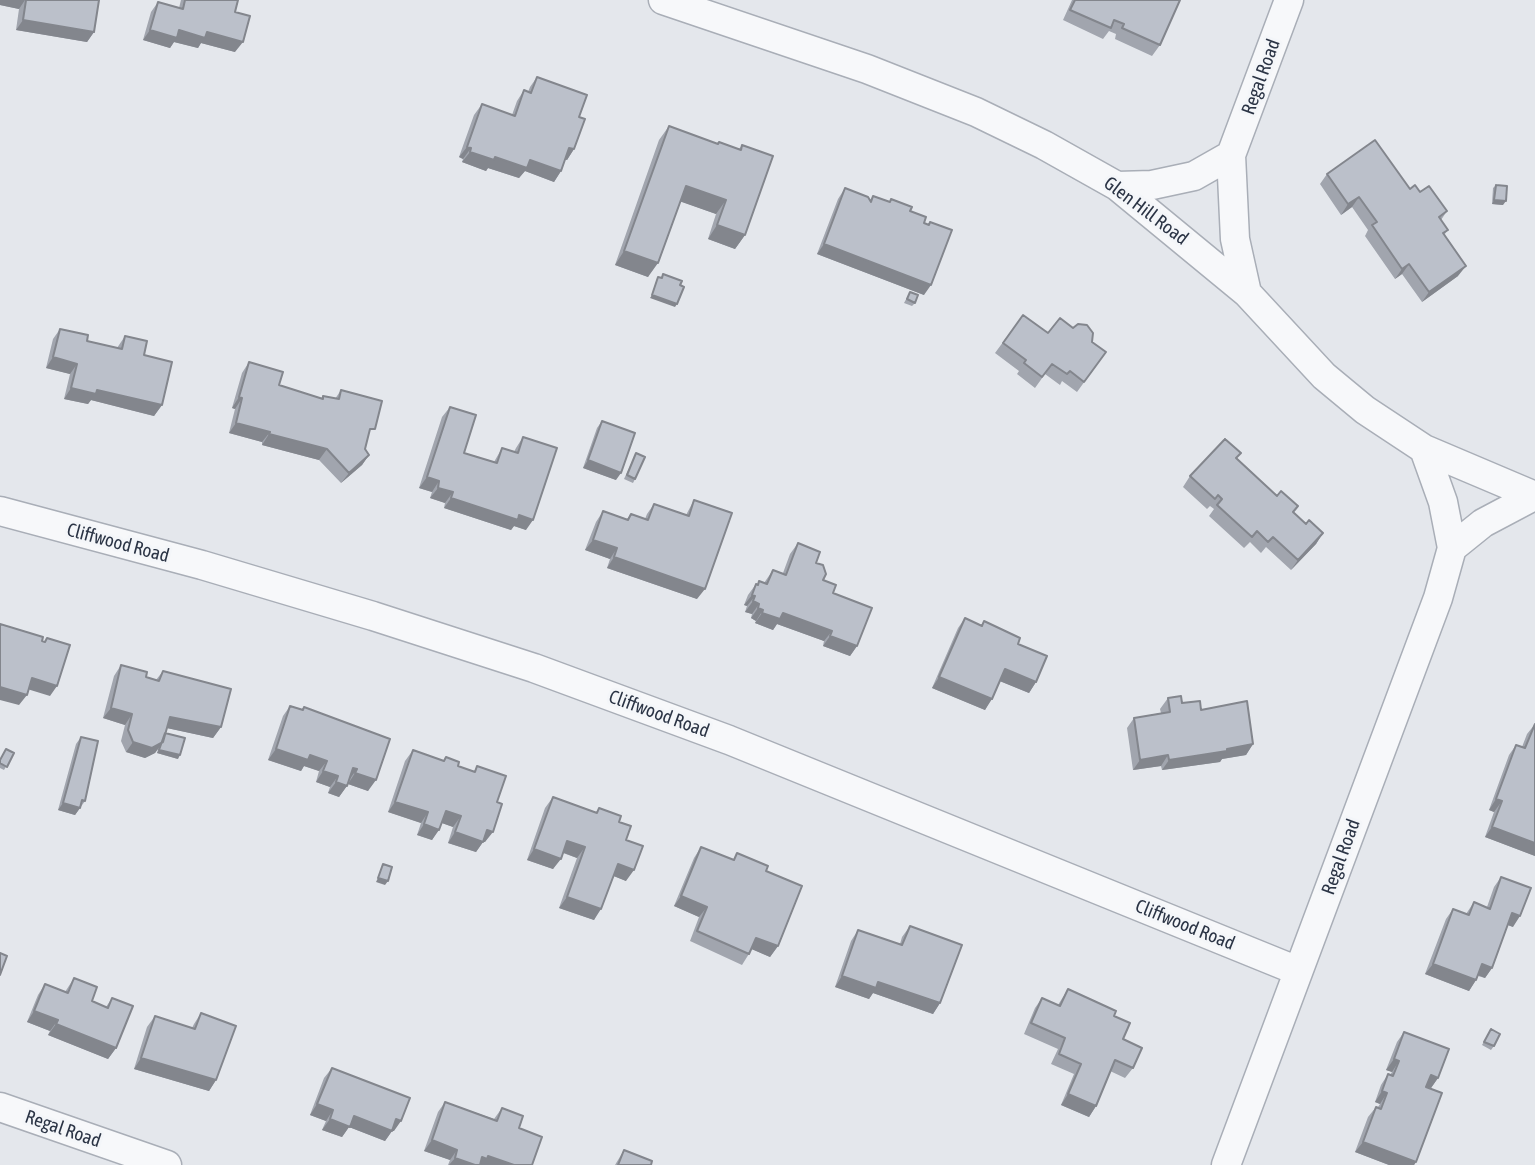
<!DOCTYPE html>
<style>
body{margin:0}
canvas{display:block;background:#e4e7ec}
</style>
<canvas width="1535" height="1165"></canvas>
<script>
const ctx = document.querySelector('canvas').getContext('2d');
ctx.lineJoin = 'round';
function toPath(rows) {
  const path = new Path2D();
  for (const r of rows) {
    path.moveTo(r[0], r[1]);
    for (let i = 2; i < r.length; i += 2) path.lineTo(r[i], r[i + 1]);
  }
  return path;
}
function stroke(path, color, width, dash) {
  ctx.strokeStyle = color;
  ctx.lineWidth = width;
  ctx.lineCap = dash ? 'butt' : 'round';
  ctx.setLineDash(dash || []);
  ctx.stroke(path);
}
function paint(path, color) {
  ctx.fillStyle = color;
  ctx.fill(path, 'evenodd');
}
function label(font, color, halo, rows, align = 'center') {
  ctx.font = font + ' "Asap Condensed",sans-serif';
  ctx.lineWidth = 6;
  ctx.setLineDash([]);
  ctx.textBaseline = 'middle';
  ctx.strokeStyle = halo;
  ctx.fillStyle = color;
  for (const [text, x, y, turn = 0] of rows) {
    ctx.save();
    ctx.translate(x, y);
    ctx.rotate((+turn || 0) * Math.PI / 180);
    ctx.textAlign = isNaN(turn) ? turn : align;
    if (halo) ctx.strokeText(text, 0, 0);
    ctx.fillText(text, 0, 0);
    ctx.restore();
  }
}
const minor = toPath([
 [663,0,867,69,976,112,1044,145,1117,186,1247,293,1324,376,1365,410,1424,449,1535,496],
 [1117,186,1152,185,1194,176,1231,155],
 [1247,293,1235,239,1231,155,1289,0],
 [0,511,202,565,373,616,534,668,729,740,1298,971],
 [1452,548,1483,523,1534,496],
 [0,1107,167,1165],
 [1226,1165,1438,598,1452,548,1443,502,1424,449]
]);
const wall = toPath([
 [0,0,99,0,94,32,87,42,16,30,19,9,0,5],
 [181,0,238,0,235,12,235,52,201,43,198,48,174,42,170,48,143,40,151,12,158,2,179,8],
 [1072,0,1180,0,1160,45,1152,56,1115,39,1116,34,1109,31,1103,39,1063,20],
 [537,77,579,117,574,149,567,160,565,159,561,171,554,182,525,171,519,178,488,168,486,171,462,162,463,159,459,157,474,115,482,104,512,115,517,101,524,90,528,92,530,87],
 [669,126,718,144,739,149,742,145,745,235,735,249,708,239,716,214,680,201,648,277,615,265,659,140],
 [1327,174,1410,189,1420,192,1447,211,1441,220,1448,230,1444,235,1458,276,1422,302,1402,274,1395,279,1365,236,1368,230,1352,207,1341,215,1320,184],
 [1496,185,1503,205,1492,204,1493,188],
 [845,188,870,200,873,196,889,202,891,199,910,211,924,223,928,225,930,222,924,295,817,254,838,199],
 [910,292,915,303,912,306,904,303],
 [1023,315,1048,333,1092,342,1106,352,1077,392,1062,381,1060,385,1045,374,1035,388,1017,374,1019,371,995,353],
 [60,329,87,341,117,348,125,336,144,355,162,405,154,416,91,400,88,404,64,399,70,374,46,368,53,339],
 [249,362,279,385,321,398,323,396,335,399,341,390,367,439,365,449,369,455,362,465,341,483,319,460,262,445,262,442,229,433,235,409,232,408,242,373],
 [450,407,464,453,494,462,502,448,514,452,516,448,523,437,526,530,514,526,511,530,444,508,445,503,430,498,432,492,419,488,442,417],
 [602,421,616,480,583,468,597,428],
 [636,453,635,479,633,483,624,479],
 [1237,458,1306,524,1323,533,1316,544,1291,570,1266,547,1261,553,1250,542,1244,548,1209,516,1214,509,1210,506,1207,509,1183,487,1190,476],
 [694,500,697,599,607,568,610,559,585,550,596,522,603,511,627,519,631,514,645,519,647,514,654,504,686,515],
 [798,543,816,563,823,580,833,593,857,646,850,656,823,646,824,641,777,624,773,630,755,623,756,621,751,618,752,614,745,612,747,606,744,605,748,595,756,584,757,585,759,581,764,583,773,570,783,573,790,554],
 [965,618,981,625,984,621,1018,644,1036,682,1029,693,1000,681,985,710,932,688,958,628],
 [121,665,146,677,156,680,163,671,221,727,213,738,167,728,165,733,178,759,157,753,158,749,155,753,145,758,126,752,121,741,125,725,103,718,114,676],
 [1168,698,1201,710,1253,744,1246,755,1222,759,1220,762,1162,770,1161,766,1133,770,1127,728,1134,718,1161,713,1160,709],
 [290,706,302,709,304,707,390,739,368,791,348,784,339,797,328,793,330,787,316,782,319,771,304,766,301,771,268,760,283,716],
 [1535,724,1535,856,1485,837,1494,812,1489,810,1509,755,1516,745,1522,747,1527,734],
 [81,737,85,801,75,815,58,810,76,744],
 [413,750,443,761,446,757,458,766,474,771,477,766,497,802,485,842,483,842,476,852,448,843,453,827,442,823,432,840,417,835,421,823,388,812,405,761],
 [14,753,4,770,0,768,0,759],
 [553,797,595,813,599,808,619,822,626,840,626,881,614,876,594,920,559,908,577,858,563,853,553,869,527,860,545,808],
 [701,847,733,860,737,853,766,871,778,946,770,957,752,949,742,965,690,941,699,917,674,906,694,858],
 [1501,877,1513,927,1508,925,1492,968,1485,978,1478,976,1476,980,1469,991,1425,974,1446,919,1453,909,1466,914,1474,902,1487,907,1494,887],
 [910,926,940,1003,933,1014,873,993,869,999,835,987,851,941,858,930,900,944,902,937],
 [74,978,92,1001,106,1007,112,998,116,1048,108,1059,48,1035,50,1031,27,1022,38,995,45,984,65,992],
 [1068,989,1114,1016,1133,1068,1125,1078,1110,1071,1096,1106,1089,1117,1061,1105,1074,1074,1051,1064,1058,1049,1024,1034,1035,1008,1042,998,1058,1005],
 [201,1013,216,1080,209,1091,134,1069,147,1027,155,1016,192,1028,194,1024],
 [1491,1029,1494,1046,1491,1050,1482,1045],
 [1404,1032,1438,1078,1431,1088,1416,1162,1414,1165,1389,1165,1355,1152,1368,1117,1376,1107,1378,1107,1380,1104,1375,1102,1381,1085,1388,1074,1390,1075,1392,1072,1386,1070,1397,1042],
 [332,1068,394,1131,392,1131,385,1141,349,1127,342,1137,322,1130,326,1121,310,1115,324,1078],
 [445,1102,494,1119,502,1108,519,1128,532,1165,448,1165,450,1160,424,1151,438,1112],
 [624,1150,651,1165,615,1165]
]);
const shadedWall = toPath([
 [0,0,25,0,19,9,0,5],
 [23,20,94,32,87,42,16,30],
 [150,30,207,32,243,42,235,52,201,43,198,48,174,42,170,48,143,40],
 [467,147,471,148,463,159,459,157],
 [569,148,574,149,567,160,562,158],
 [470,152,495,157,530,160,561,171,554,182,525,171,519,178,488,168,486,171,462,162],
 [686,186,726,200,716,214,676,200],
 [1359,197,1352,207,1341,215,1348,204],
 [1494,200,1506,201,1503,205,1492,204],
 [717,225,745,235,735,249,708,239],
 [824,244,931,285,924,295,817,254],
 [624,251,658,263,648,277,615,265],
 [1409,264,1402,274,1395,279,1402,269],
 [1466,266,1458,276,1422,302,1429,292],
 [652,295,677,304,675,307,650,298],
 [53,357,77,364,70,374,46,368],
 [71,388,97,390,162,405,154,416,91,400,88,404,64,399],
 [239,397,242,398,235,409,232,408],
 [236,423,270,432,262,442,229,433],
 [269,434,327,449,319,460,262,445],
 [369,455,362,465,341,483,349,473],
 [588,460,621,473,616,480,583,468],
 [427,477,439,481,432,492,419,488],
 [438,488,453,492,445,503,430,498],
 [451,498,519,515,533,520,526,530,514,526,511,530,444,508],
 [1323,533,1316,544,1291,570,1298,560],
 [593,540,617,548,610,559,585,550],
 [614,557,705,589,697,599,607,568],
 [752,595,755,596,747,606,744,605],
 [753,601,759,604,752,614,745,612],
 [758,608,763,610,756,621,751,618],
 [762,613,783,613,832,631,824,641,777,624,773,630,755,623],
 [830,636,857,646,850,656,823,646],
 [1005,669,1036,682,1029,693,997,680],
 [939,677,992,699,985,710,932,688],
 [32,678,57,686,50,696,24,688],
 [0,687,27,695,19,705,0,700],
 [111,708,132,714,125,725,103,718],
 [170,717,221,727,213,738,162,727],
 [133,742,163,742,155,753,145,758,126,752],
 [1253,744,1246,755,1222,759,1220,762,1162,770,1169,760],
 [276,749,310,755,327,761,319,771,304,766,301,771,268,760],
 [159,750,180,755,178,759,157,753],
 [1168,755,1161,766,1133,770,1140,760],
 [353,768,357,769,349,780],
 [323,771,338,776,330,787,316,782],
 [355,773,376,780,368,791,348,784],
 [336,782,347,786,339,797,328,793],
 [1496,799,1502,801,1494,812,1489,810],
 [395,802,428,812,421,823,388,812],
 [63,803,80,808,75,815,58,810],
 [446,811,461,816,453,827,439,822],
 [424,824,439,830,432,840,417,835],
 [1492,827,1535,843,1535,856,1485,837],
 [487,830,493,832,485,842,483,842,476,852,448,843,455,832],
 [567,841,585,847,577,858,559,851],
 [534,849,561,859,553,869,527,860],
 [618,864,634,870,626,881,611,875],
 [378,878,388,881,385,885,376,882],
 [681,896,707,907,699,917,674,906],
 [567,897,601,909,594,920,559,908],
 [1512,913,1520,916,1513,927,1505,924],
 [756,938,778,946,770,957,749,948],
 [1433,964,1476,980,1469,991,1425,974],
 [1482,964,1492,968,1485,978,1475,974],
 [842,976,878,982,940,1003,933,1014,873,993,869,999,835,987],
 [34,1011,58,1020,50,1031,27,1022],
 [56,1024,116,1048,108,1059,48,1035],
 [141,1058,216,1080,209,1091,134,1069],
 [1394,1059,1399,1061,1392,1072,1386,1070],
 [1431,1075,1438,1078,1431,1088,1424,1086],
 [1382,1091,1387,1093,1380,1104,1375,1102],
 [1068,1094,1096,1106,1089,1117,1061,1105],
 [317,1104,333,1110,326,1121,310,1115],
 [354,1116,396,1119,401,1121,394,1131,392,1131,385,1141,349,1127,342,1137,322,1130,330,1119],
 [432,1140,457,1150,450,1160,424,1151],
 [1363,1142,1416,1162,1414,1165,1389,1165,1355,1152],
 [488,1156,514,1165,477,1165,482,1157],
 [455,1158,475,1165,449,1165]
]);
const building = toPath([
 [26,0,99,0,94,32,23,20,26,0],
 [185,0,238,0,235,12,250,16,243,42,207,32,205,38,179,30,177,38,150,30,158,2,183,9,185,0],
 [1075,0,1180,0,1160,45,1122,28,1124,24,1114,20,1111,28,1070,10,1075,0],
 [537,77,587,95,579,117,585,119,574,149,569,148,561,171,530,160,527,168,495,157,494,160,470,152,471,148,467,147,482,104,515,116,524,90,531,93,537,77],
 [669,126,718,144,719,142,741,150,742,145,773,156,745,235,717,225,726,200,686,186,658,263,624,251,669,126],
 [1375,140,1410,189,1415,185,1420,192,1429,186,1447,211,1439,217,1448,230,1443,233,1466,266,1429,292,1409,264,1402,269,1372,225,1377,222,1359,197,1348,204,1327,174,1375,140],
 [1496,185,1507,186,1506,201,1494,200,1496,185],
 [845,188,868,197,871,202,873,196,890,202,891,199,912,207,910,211,926,217,924,223,929,225,930,222,952,230,931,285,824,244,845,188],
 [663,274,682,281,680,285,684,287,677,304,652,295,658,277,662,278,663,274],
 [910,292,918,295,915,303,907,299,910,292],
 [1023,315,1048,333,1060,318,1073,328,1078,324,1087,325,1093,333,1092,342,1106,352,1084,382,1070,371,1067,374,1052,364,1042,377,1024,363,1026,360,1003,343,1023,315],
 [60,329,88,335,87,341,122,349,125,336,147,341,144,355,172,362,162,405,97,390,96,394,71,388,77,364,53,357,60,329],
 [249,362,283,372,279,385,323,399,323,396,339,399,341,390,382,401,375,429,370,429,365,449,369,455,349,473,327,449,269,434,270,432,236,423,242,398,239,397,249,362],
 [450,407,476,415,464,453,497,463,502,448,518,453,523,437,557,448,533,520,519,515,518,520,451,498,453,492,438,488,439,481,427,477,450,407],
 [602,421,635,433,621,473,588,460,602,421],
 [1225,439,1241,453,1236,458,1277,496,1281,491,1298,506,1293,512,1306,524,1309,520,1323,533,1298,560,1273,537,1268,542,1257,531,1252,537,1217,505,1222,499,1218,495,1215,499,1190,476,1225,439],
 [636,453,645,457,635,479,627,475,636,453],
 [694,500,732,513,705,589,614,557,617,548,593,540,603,511,628,520,631,514,648,520,654,504,689,516,694,500],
 [798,543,820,552,816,563,823,565,826,574,823,580,836,585,833,593,872,608,857,646,830,636,832,631,783,613,780,619,762,613,763,610,758,608,759,604,753,601,755,596,752,595,756,584,758,585,759,581,767,584,773,570,786,575,798,543],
 [965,618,982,626,984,621,1020,638,1018,644,1047,656,1036,682,1005,669,992,699,939,677,965,618],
 [0,624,43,637,42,641,45,642,47,638,70,645,57,686,32,678,27,695,0,687,0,624],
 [121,665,147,672,146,677,159,681,163,671,231,689,221,727,170,717,163,742,152,748,133,742,128,730,132,714,111,708,121,665],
 [1181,696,1182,703,1200,701,1201,710,1247,701,1253,744,1227,749,1227,751,1169,760,1168,755,1140,760,1134,718,1170,712,1168,698,1181,696],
 [290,706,303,710,304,707,390,739,376,780,355,773,357,769,353,768,347,786,336,782,338,776,323,771,327,761,310,755,308,760,276,749,290,706],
 [1535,724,1535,843,1492,827,1502,801,1496,799,1516,745,1525,748,1535,724],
 [165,733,185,738,180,755,159,750,165,733],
 [81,737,98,741,85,801,82,800,80,808,63,803,81,737],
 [6,749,14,753,7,767,0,763,0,760,6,749],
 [413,750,444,761,446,757,459,762,458,766,475,772,477,766,506,776,497,802,502,804,493,832,487,830,483,842,455,832,461,816,446,811,439,830,424,824,428,812,395,802,413,750],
 [553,797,597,813,599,808,621,816,619,822,631,826,626,840,643,846,634,870,618,864,601,909,567,897,585,847,567,841,561,859,534,849,553,797],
 [701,847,734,860,737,853,768,866,766,871,802,886,778,946,756,938,749,954,697,931,707,907,681,896,701,847],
 [383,864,392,867,388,881,378,878,383,864],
 [1501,877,1531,888,1520,916,1512,913,1492,968,1482,964,1476,980,1433,964,1453,909,1469,915,1474,902,1490,909,1501,877],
 [910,926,962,945,940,1003,878,982,876,988,842,976,858,930,902,945,910,926],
 [0,953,7,956,0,975,0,953],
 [74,978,97,987,92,1001,108,1008,112,998,133,1006,116,1048,56,1024,58,1020,34,1011,45,984,68,993,74,978],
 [1068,989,1116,1011,1114,1016,1130,1023,1123,1039,1142,1048,1133,1068,1115,1060,1096,1106,1068,1094,1081,1064,1059,1054,1065,1038,1031,1023,1042,998,1060,1006,1068,989],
 [201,1013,236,1026,216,1080,141,1058,155,1016,195,1029,201,1013],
 [1491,1029,1500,1034,1494,1046,1484,1042,1491,1029],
 [1404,1032,1449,1049,1438,1078,1431,1075,1426,1087,1442,1093,1416,1162,1363,1142,1376,1107,1381,1109,1387,1093,1382,1091,1388,1074,1393,1076,1399,1061,1394,1059,1404,1032],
 [332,1068,410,1098,401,1121,396,1119,392,1131,354,1116,350,1127,330,1119,333,1110,317,1104,332,1068],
 [445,1102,497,1121,502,1108,523,1116,519,1128,542,1137,532,1165,514,1165,488,1156,487,1159,482,1157,480,1165,475,1165,455,1158,457,1150,432,1140,445,1102],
 [624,1150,652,1161,651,1165,618,1165,624,1150]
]);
const streetNames = [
 ["Regal Road",1261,77,-70],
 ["Glen Hill Road",1146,211,37],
 ["Cliffwood Road",118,543,15],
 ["Cliffwood Road",659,714,20],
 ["Regal Road",1341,857,-70],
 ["Cliffwood Road",1185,925,22],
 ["Regal Road",63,1129,19]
];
stroke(minor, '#a9aeb7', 31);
stroke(minor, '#f7f8fa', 28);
paint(wall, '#a1a5ae');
paint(shadedWall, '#83868d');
paint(building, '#bbc0ca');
stroke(building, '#83868d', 2);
label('19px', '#2b3445', '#f4f6f9', streetNames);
</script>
